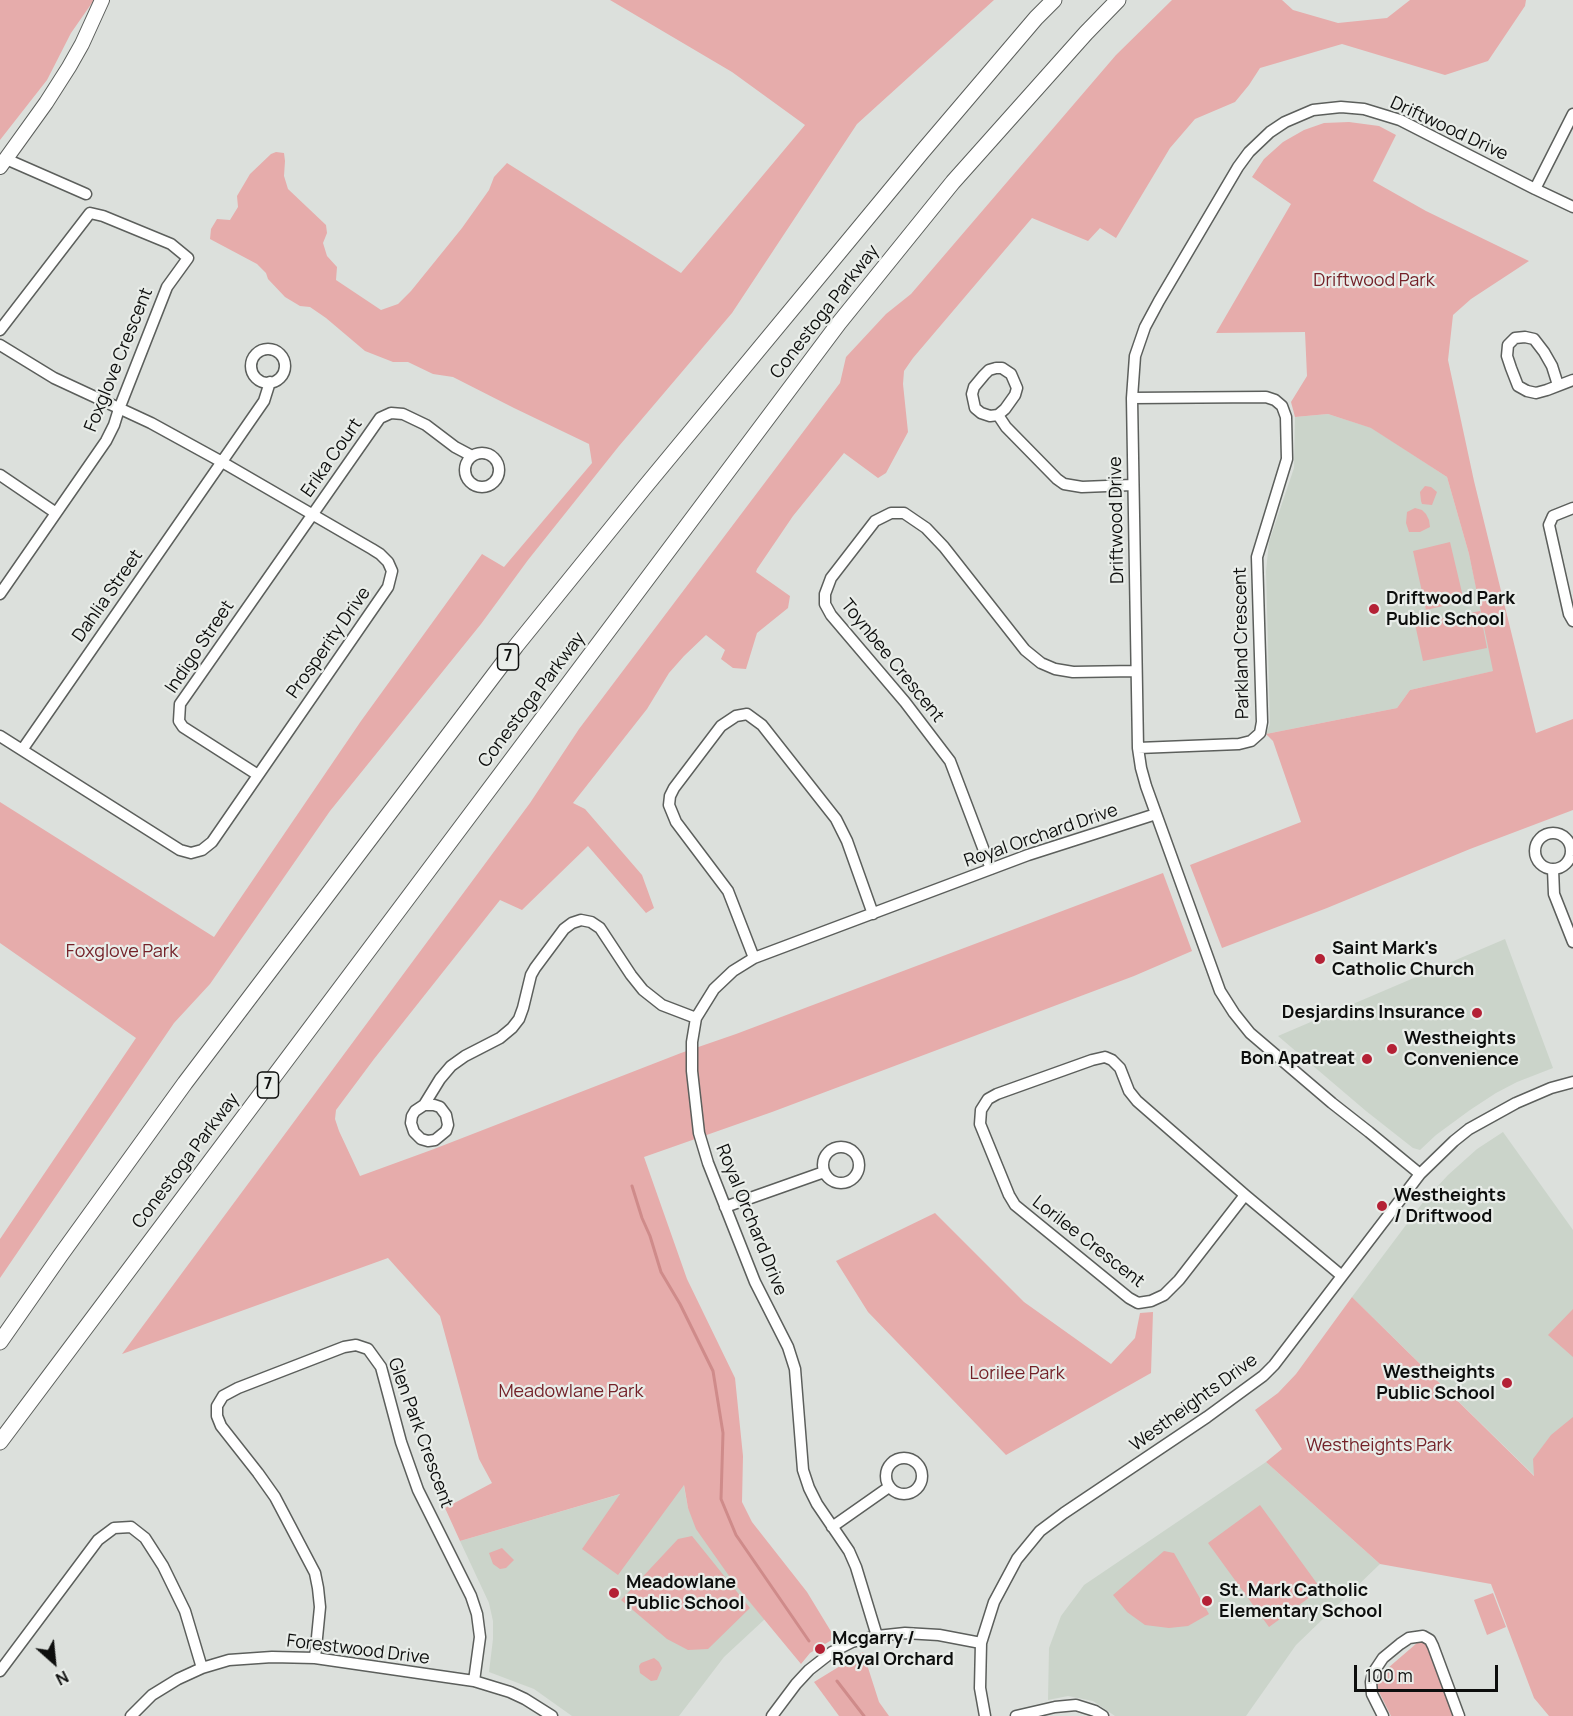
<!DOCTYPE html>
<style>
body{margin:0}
#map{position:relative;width:1573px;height:1716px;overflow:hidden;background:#dce0dc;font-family:Manrope,sans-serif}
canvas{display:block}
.north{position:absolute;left:24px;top:1632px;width:60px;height:60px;-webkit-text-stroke:4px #e9ede9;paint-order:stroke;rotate:153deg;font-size:16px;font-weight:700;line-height:24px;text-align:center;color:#0d0e0d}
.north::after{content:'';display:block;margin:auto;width:21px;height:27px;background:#0d0e0d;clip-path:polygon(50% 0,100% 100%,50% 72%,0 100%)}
.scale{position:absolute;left:1354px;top:1665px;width:144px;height:27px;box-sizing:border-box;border:3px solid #0d0e0d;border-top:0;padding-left:8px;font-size:18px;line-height:21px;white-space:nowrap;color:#0d0e0d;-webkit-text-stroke:4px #e9ede9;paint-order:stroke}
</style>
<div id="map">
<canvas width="1573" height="1716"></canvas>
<div class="north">N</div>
<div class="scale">100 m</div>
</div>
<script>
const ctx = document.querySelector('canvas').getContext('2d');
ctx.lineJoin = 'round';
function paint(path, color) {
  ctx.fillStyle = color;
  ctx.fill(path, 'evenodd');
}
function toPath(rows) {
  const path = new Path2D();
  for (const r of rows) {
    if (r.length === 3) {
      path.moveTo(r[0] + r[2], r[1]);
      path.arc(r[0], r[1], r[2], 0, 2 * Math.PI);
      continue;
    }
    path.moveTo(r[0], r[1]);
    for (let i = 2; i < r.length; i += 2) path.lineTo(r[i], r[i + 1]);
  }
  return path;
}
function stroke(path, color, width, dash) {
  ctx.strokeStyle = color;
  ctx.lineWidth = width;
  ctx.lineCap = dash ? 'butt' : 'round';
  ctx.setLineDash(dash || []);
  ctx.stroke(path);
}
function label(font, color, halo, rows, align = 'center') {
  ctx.font = font + ' Manrope,sans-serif';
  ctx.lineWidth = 4.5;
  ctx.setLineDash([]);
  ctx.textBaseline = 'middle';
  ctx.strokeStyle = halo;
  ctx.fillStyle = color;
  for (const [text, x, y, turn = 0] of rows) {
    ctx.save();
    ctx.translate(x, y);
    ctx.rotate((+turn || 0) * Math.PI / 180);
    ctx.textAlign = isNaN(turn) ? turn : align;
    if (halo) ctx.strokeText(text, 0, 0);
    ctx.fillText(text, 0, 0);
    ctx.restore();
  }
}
const built = toPath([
 [1328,414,1372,428,1447,477,1469,554,1494,671,1410,690,1397,708,1266,734,1270,724,1266,571,1269,542,1294,468,1295,417],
 [1505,939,1553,1068,1517,1082,1496,1093,1470,1110,1436,1135,1420,1150,1413,1148,1366,1111,1278,1036],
 [1503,1132,1573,1230,1573,1470,1550,1491,1352,1297,1424,1201,1448,1175,1477,1149],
 [1266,1462,1380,1564,1296,1645,1246,1716,1115,1716,1093,1701,1068,1696,1048,1700,1049,1648,1061,1616,1084,1585],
 [682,1476,688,1508,734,1583,765,1619,724,1657,679,1716,572,1716,534,1689,489,1672,493,1639,493,1621,489,1603,460,1541]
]);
const green = toPath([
 [0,0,94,0,71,33,47,80,0,140],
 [610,0,994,0,857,124,732,313,619,446,528,560,481,624,330,811,210,984,174,1023,0,1278,0,1239,136,1038,0,943,0,802,214,937,361,721,482,554,504,567,592,463,589,444,514,408,453,377,433,374,408,362,393,362,365,351,326,318,310,307,300,306,285,297,268,279,266,273,257,264,210,239,211,229,217,219,230,220,238,207,237,196,250,174,271,154,276,152,284,153,285,161,284,176,288,189,326,225,327,233,323,243,327,256,337,267,336,280,381,310,398,304,411,291,462,228,489,190,494,177,507,163,681,273,805,125,732,72],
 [1172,0,1282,0,1293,10,1338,23,1387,18,1410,0,1526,0,1525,6,1488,61,1445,75,1342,44,1260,68,1249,85,1235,102,1195,119,1170,148,1116,238,1100,228,1088,241,1032,218,913,358,904,371,903,384,908,432,886,473,878,478,844,453,793,516,757,569,756,572,790,596,788,608,757,633,746,669,733,668,721,659,725,650,706,635,684,656,669,673,647,709,573,803,585,809,642,875,654,908,646,913,588,846,522,910,500,900,374,1059,336,1110,335,1119,339,1131,360,1176,434,1149,681,1053,736,1034,1163,873,1192,951,1134,976,772,1112,644,1157,687,1279,735,1378,743,1456,742,1502,752,1522,807,1592,835,1638,810,1653,801,1664,734,1583,696,1529,688,1508,684,1485,618,1575,582,1549,620,1494,460,1541,445,1508,492,1483,479,1459,440,1316,388,1258,122,1354,530,803,579,729,840,383,846,357,886,314,911,294,1116,55],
 [1349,122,1379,126,1396,135,1373,181,1426,211,1529,261,1471,299,1453,315,1448,360,1474,481,1536,733,1573,719,1573,810,1470,849,1327,908,1222,948,1190,865,1301,822,1273,741,1266,734,1397,708,1410,690,1493,671,1469,554,1447,477,1371,428,1328,414,1295,417,1291,402,1307,376,1305,332,1216,333,1291,204,1252,177,1264,159,1283,142,1304,130,1324,123],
 [1425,486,1431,487,1437,492,1432,505,1422,504,1421,501,1420,492],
 [1415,508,1422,510,1426,514,1429,520,1430,527,1420,532,1409,532,1406,523,1407,512],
 [1450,542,1464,601,1426,610,1413,551],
 [1480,611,1487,648,1423,661,1415,624],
 [935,1213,1024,1302,1111,1364,1135,1338,1140,1313,1153,1312,1151,1373,1006,1455,868,1312,836,1261],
 [1352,1297,1534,1476,1533,1459,1551,1435,1573,1417,1573,1716,1549,1716,1534,1698,1491,1584,1380,1564,1266,1462,1282,1449,1255,1410,1278,1393,1296,1374],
 [1573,1309,1573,1357,1548,1335],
 [1260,1505,1321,1589,1269,1627,1208,1543],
 [692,1536,750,1608,708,1649,688,1650,667,1639,621,1600,678,1539],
 [502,1548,514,1560,506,1568,500,1569,493,1564,489,1553],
 [1164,1551,1174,1553,1209,1614,1188,1626,1169,1628,1145,1625,1127,1612,1113,1595],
 [1493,1593,1506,1627,1487,1635,1474,1600],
 [1422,1642,1428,1646,1454,1716,1391,1716,1377,1688,1377,1681,1381,1674,1417,1643],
 [863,1652,879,1702,889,1716,839,1716,814,1682],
 [654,1658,659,1662,662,1668,657,1680,651,1681,640,1673,639,1666,641,1663]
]);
const stream = toPath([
 [632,1186,642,1218,650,1236,661,1272,680,1304,713,1371,723,1433,721,1499,736,1535,809,1641],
 [837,1681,864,1716]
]);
const minor = toPath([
 [6,159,86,194],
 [1535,189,1573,114],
 [0,330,90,213,103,216,171,244,188,258,167,287,119,409,114,425,106,441,0,594],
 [0,345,54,378,151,423,222,462,372,549,380,554,388,562,392,571,388,587,212,842,202,850,191,853,180,850,0,736],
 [268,366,17],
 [996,368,1002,368,1011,374,1017,388,1015,395,1005,409,998,415,990,416,981,413,975,408,972,394,974,387,984,375,989,370,996,368],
 [1558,385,1552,366,1544,352,1534,339,1525,337,1515,338,1508,345,1507,356,1511,368,1518,386,1527,391,1536,393,1547,390,1573,380],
 [1132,398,1266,397,1275,400,1282,406,1286,417,1287,459,1257,557,1262,722,1260,733,1251,741,1239,744,1138,748],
 [998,415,1006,427,1057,479,1064,484,1082,487,1132,485],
 [482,470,17],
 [0,475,56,513],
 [1573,508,1553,516,1549,525,1569,614,1573,621],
 [22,750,264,401,270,382],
 [258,775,183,727,179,721,180,704,380,418,391,413,403,414,426,425,455,447,472,456],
 [1553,851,18],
 [991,869,950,761,905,702,831,615,825,604,825,594,831,578,875,521,891,513,904,513,926,528,944,547,1025,650,1041,663,1055,669,1073,672,1136,671],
 [1553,869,1554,894,1573,942],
 [754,958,728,891,676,822,669,805,670,796,674,788,721,726,736,716,747,714,762,725,836,819,847,841,873,914],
 [424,1105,434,1105,440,1107,446,1115,448,1125,446,1131,435,1140,428,1141,421,1139,414,1132,411,1123,412,1116,415,1111,424,1105,440,1079,451,1066,465,1056,500,1038,512,1028,519,1019,523,1008,531,975,535,968,564,929,572,923,581,920,591,922,600,928,631,975,643,990,662,1005,696,1018],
 [841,1165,18],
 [1420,1174,1369,1132,1332,1103,1250,1033,1234,1013,1220,991,1146,786,1141,768,1138,748,1132,398,1135,356,1145,327,1159,301,1238,167,1249,152,1270,132,1285,122,1313,110,1341,107,1364,109,1400,120,1535,189,1573,207],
 [1245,1195,1179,1280,1164,1295,1151,1301,1138,1303,1129,1298,1015,1205,1009,1195,980,1124,981,1110,988,1099,997,1094,1092,1060,1105,1057,1112,1060,1120,1068,1129,1091,1137,1101,1245,1195,1342,1276],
 [725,1207,824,1172],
 [904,1476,18],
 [832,1527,889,1487],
 [877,1636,856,1567,849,1551,817,1504,809,1488,803,1470,795,1369,788,1347,755,1282,708,1163,699,1133,692,1071,692,1042,696,1018,714,989,733,971,754,958,1028,855,1156,814],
 [315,1658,320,1607,318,1588,315,1573,275,1497,258,1473,221,1426,217,1416,217,1406,223,1396,238,1388,344,1347,356,1345,368,1349,381,1367,401,1442,418,1490,471,1596,477,1614,480,1637,474,1681],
 [0,1671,98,1540,114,1528,131,1527,145,1538,163,1566,185,1611,202,1668],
 [131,1716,152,1695,178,1679,202,1668,229,1660,272,1657,315,1658,474,1681,510,1692,525,1699,552,1716],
 [772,1716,796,1684,809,1670,832,1652,852,1642,877,1636,905,1633,939,1635,981,1643],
 [985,1716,980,1688,981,1643,994,1602,1017,1559,1040,1531,1064,1513,1207,1417,1263,1376,1274,1365,1420,1174,1454,1141,1469,1129,1516,1103,1551,1088,1573,1082],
 [1016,1716,1055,1707,1076,1705,1095,1711,1103,1716],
 [1383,1716,1372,1694,1371,1682,1373,1673,1383,1658,1400,1644,1409,1638,1423,1636,1430,1640,1433,1646,1459,1716]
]);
const major = toPath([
 [0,167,46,103,69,67,82,44,102,0]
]);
const highway = toPath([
 [0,1342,60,1256,185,1083,516,646,644,488,922,152,1036,18,1054,0],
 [0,1442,839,323,953,182,1086,33,1118,0]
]);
const markers = [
 [1374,609,6,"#b42135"],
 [1320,959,6,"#b42135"],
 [1477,1013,6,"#b42135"],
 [1392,1049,6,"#b42135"],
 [1367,1059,6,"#b42135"],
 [1382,1206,6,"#b42135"],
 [1507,1383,6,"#b42135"],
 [614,1593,6,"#b42135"],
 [1207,1601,6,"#b42135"],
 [820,1649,6,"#b42135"]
];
const shields = [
 [508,657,21],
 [268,1085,21]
];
const shieldNames = [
 ["7",508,657],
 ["7",268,1085]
];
const streetNames = [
 ["Driftwood Drive",1449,129,25],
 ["Conestoga Parkway",825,312,-52],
 ["Foxglove Crescent",119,360,-68],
 ["Erika Court",332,458,-55],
 ["Driftwood Drive",1117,520,-91],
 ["Dahlia Street",108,596,-55],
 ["Prosperity Drive",329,643,-55],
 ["Parkland Crescent",1242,643,-91],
 ["Indigo Street",200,647,-56],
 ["Toynbee Crescent",892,661,51],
 ["Conestoga Parkway",532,700,-53],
 ["Royal Orchard Drive",1041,836,-19],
 ["Conestoga Parkway",186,1161,-53],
 ["Royal Orchard Drive",751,1220,68],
 ["Lorilee Crescent",1088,1242,38],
 ["Westheights Drive",1194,1403,-36],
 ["Glen Park Crescent",420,1433,70],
 ["Forestwood Drive",358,1650,7]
];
const parkNames = [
 ["Driftwood Park",1374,281],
 ["Foxglove Park",122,952],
 ["Lorilee Park",1017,1374],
 ["Meadowlane Park",571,1392],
 ["Westheights Park",1379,1446]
];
const poiNames = [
 ["Driftwood Park",1386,599],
 ["Public School",1386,620],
 ["Saint Mark's",1332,949],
 ["Catholic Church",1332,970],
 ["Desjardins Insurance",1465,1013,"right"],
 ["Westheights",1404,1039],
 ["Convenience",1404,1060],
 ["Bon Apatreat",1355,1059,"right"],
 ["Westheights",1394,1196],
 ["/ Driftwood",1394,1217],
 ["Westheights",1495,1373,"right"],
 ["Public School",1495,1394,"right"],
 ["Meadowlane",626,1583],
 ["Public School",626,1604],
 ["St. Mark Catholic",1219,1591],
 ["Elementary School",1219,1612],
 ["Mcgarry /",832,1639],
 ["Royal Orchard",832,1660]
];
paint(built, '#cbd4ca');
paint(green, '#e6acab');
stroke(stream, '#cf8b8a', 3);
stroke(minor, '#5c5f5c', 13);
stroke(major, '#5c5f5c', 16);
stroke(highway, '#5c5f5c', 17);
stroke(minor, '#fff', 10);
stroke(major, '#fff', 14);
stroke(highway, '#fff', 15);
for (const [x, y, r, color] of markers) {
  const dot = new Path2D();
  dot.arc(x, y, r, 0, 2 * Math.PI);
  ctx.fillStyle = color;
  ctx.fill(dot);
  stroke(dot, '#e9ede9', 2);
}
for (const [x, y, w] of shields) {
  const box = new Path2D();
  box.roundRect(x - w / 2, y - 13, w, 26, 4.5);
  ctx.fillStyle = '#e9ede9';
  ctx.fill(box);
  stroke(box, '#0d0e0d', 1.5);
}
label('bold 16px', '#0d0e0d', null, shieldNames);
label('18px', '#0d0e0d', '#e9ede9', streetNames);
label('18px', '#742229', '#e9ede9', parkNames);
label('bold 18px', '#0d0e0d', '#e9ede9', poiNames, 'left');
</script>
